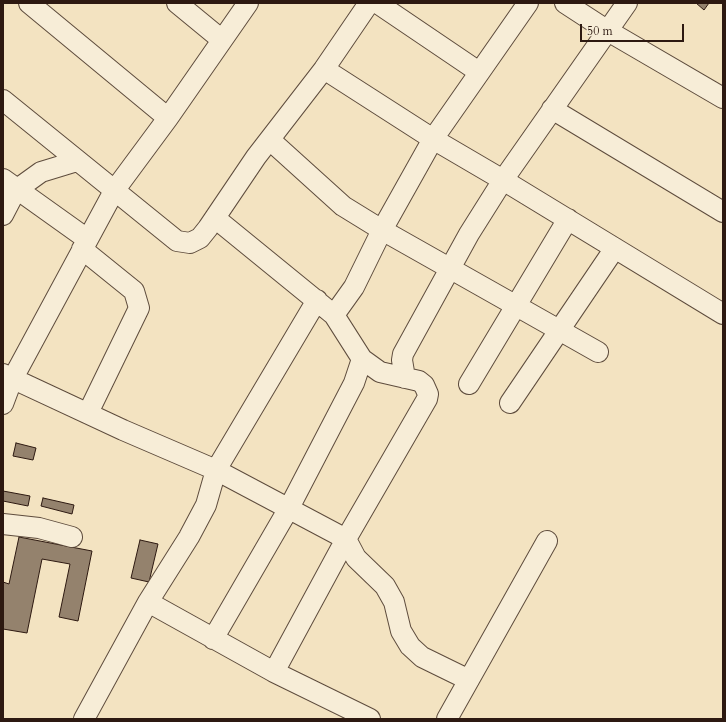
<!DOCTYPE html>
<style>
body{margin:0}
#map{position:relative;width:726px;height:722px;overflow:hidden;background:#f3e3c1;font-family:Cardo,serif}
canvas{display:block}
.frame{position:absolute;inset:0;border:4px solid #2d1911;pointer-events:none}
.scale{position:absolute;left:580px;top:24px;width:104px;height:18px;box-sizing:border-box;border:2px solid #2d1911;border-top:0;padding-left:5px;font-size:12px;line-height:14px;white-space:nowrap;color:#2d1911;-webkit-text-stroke:3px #f7edd7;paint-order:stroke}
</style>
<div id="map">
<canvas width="726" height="722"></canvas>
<div class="frame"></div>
<div class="scale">50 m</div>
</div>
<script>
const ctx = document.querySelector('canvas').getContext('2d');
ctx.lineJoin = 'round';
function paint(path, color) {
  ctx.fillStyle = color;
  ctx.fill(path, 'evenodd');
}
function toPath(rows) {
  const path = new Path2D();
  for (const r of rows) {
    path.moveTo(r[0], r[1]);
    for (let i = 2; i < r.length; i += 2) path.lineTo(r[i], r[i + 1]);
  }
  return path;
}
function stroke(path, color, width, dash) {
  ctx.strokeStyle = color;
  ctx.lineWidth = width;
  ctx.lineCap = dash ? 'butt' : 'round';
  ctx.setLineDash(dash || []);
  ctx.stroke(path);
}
const building = toPath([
 [696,3,709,3,704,10,696,3],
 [16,443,36,448,33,460,13,456,16,443],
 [3,491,30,496,28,506,3,501,3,491],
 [43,498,74,505,72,514,41,506,43,498],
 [19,537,92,551,78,621,59,617,70,564,42,559,27,633,3,629,3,582,9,584,19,537],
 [140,540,158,544,149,582,131,578,140,540]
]);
const minor = toPath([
 [29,3,168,118],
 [177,3,222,40],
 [377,3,479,72],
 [565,3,608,31,723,98],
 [324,69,433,139,503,180,723,314],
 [3,100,177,241,190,243,200,238,208,228,256,157,324,69,369,3],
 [552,109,723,212],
 [270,140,343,206,382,230,598,352],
 [3,179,87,239],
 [3,215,16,190,41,172,77,161],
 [215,218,334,315,362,359,380,372,419,381,424,385,428,394,427,399,346,539,274,672],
 [82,249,134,291,139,308,88,413],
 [334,315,354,287,382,230,433,139,528,3],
 [3,374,123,430,216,470,346,539,356,558,385,586,394,602,401,631,410,646,422,657,469,680],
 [405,378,402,360,403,354,469,234,503,180,627,3],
 [469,384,568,219],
 [510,403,615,248],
 [3,404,12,380,114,191,168,118,248,3],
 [3,524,39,528,72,537],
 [148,602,274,672,370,719],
 [213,639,289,508,354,383,362,359],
 [84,719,148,602,189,537,206,505,216,470,317,300],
 [447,719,547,541]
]);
paint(building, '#94826d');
stroke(building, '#2d1911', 1);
stroke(minor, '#5e4c3d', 22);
stroke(minor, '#f7edd7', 20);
</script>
